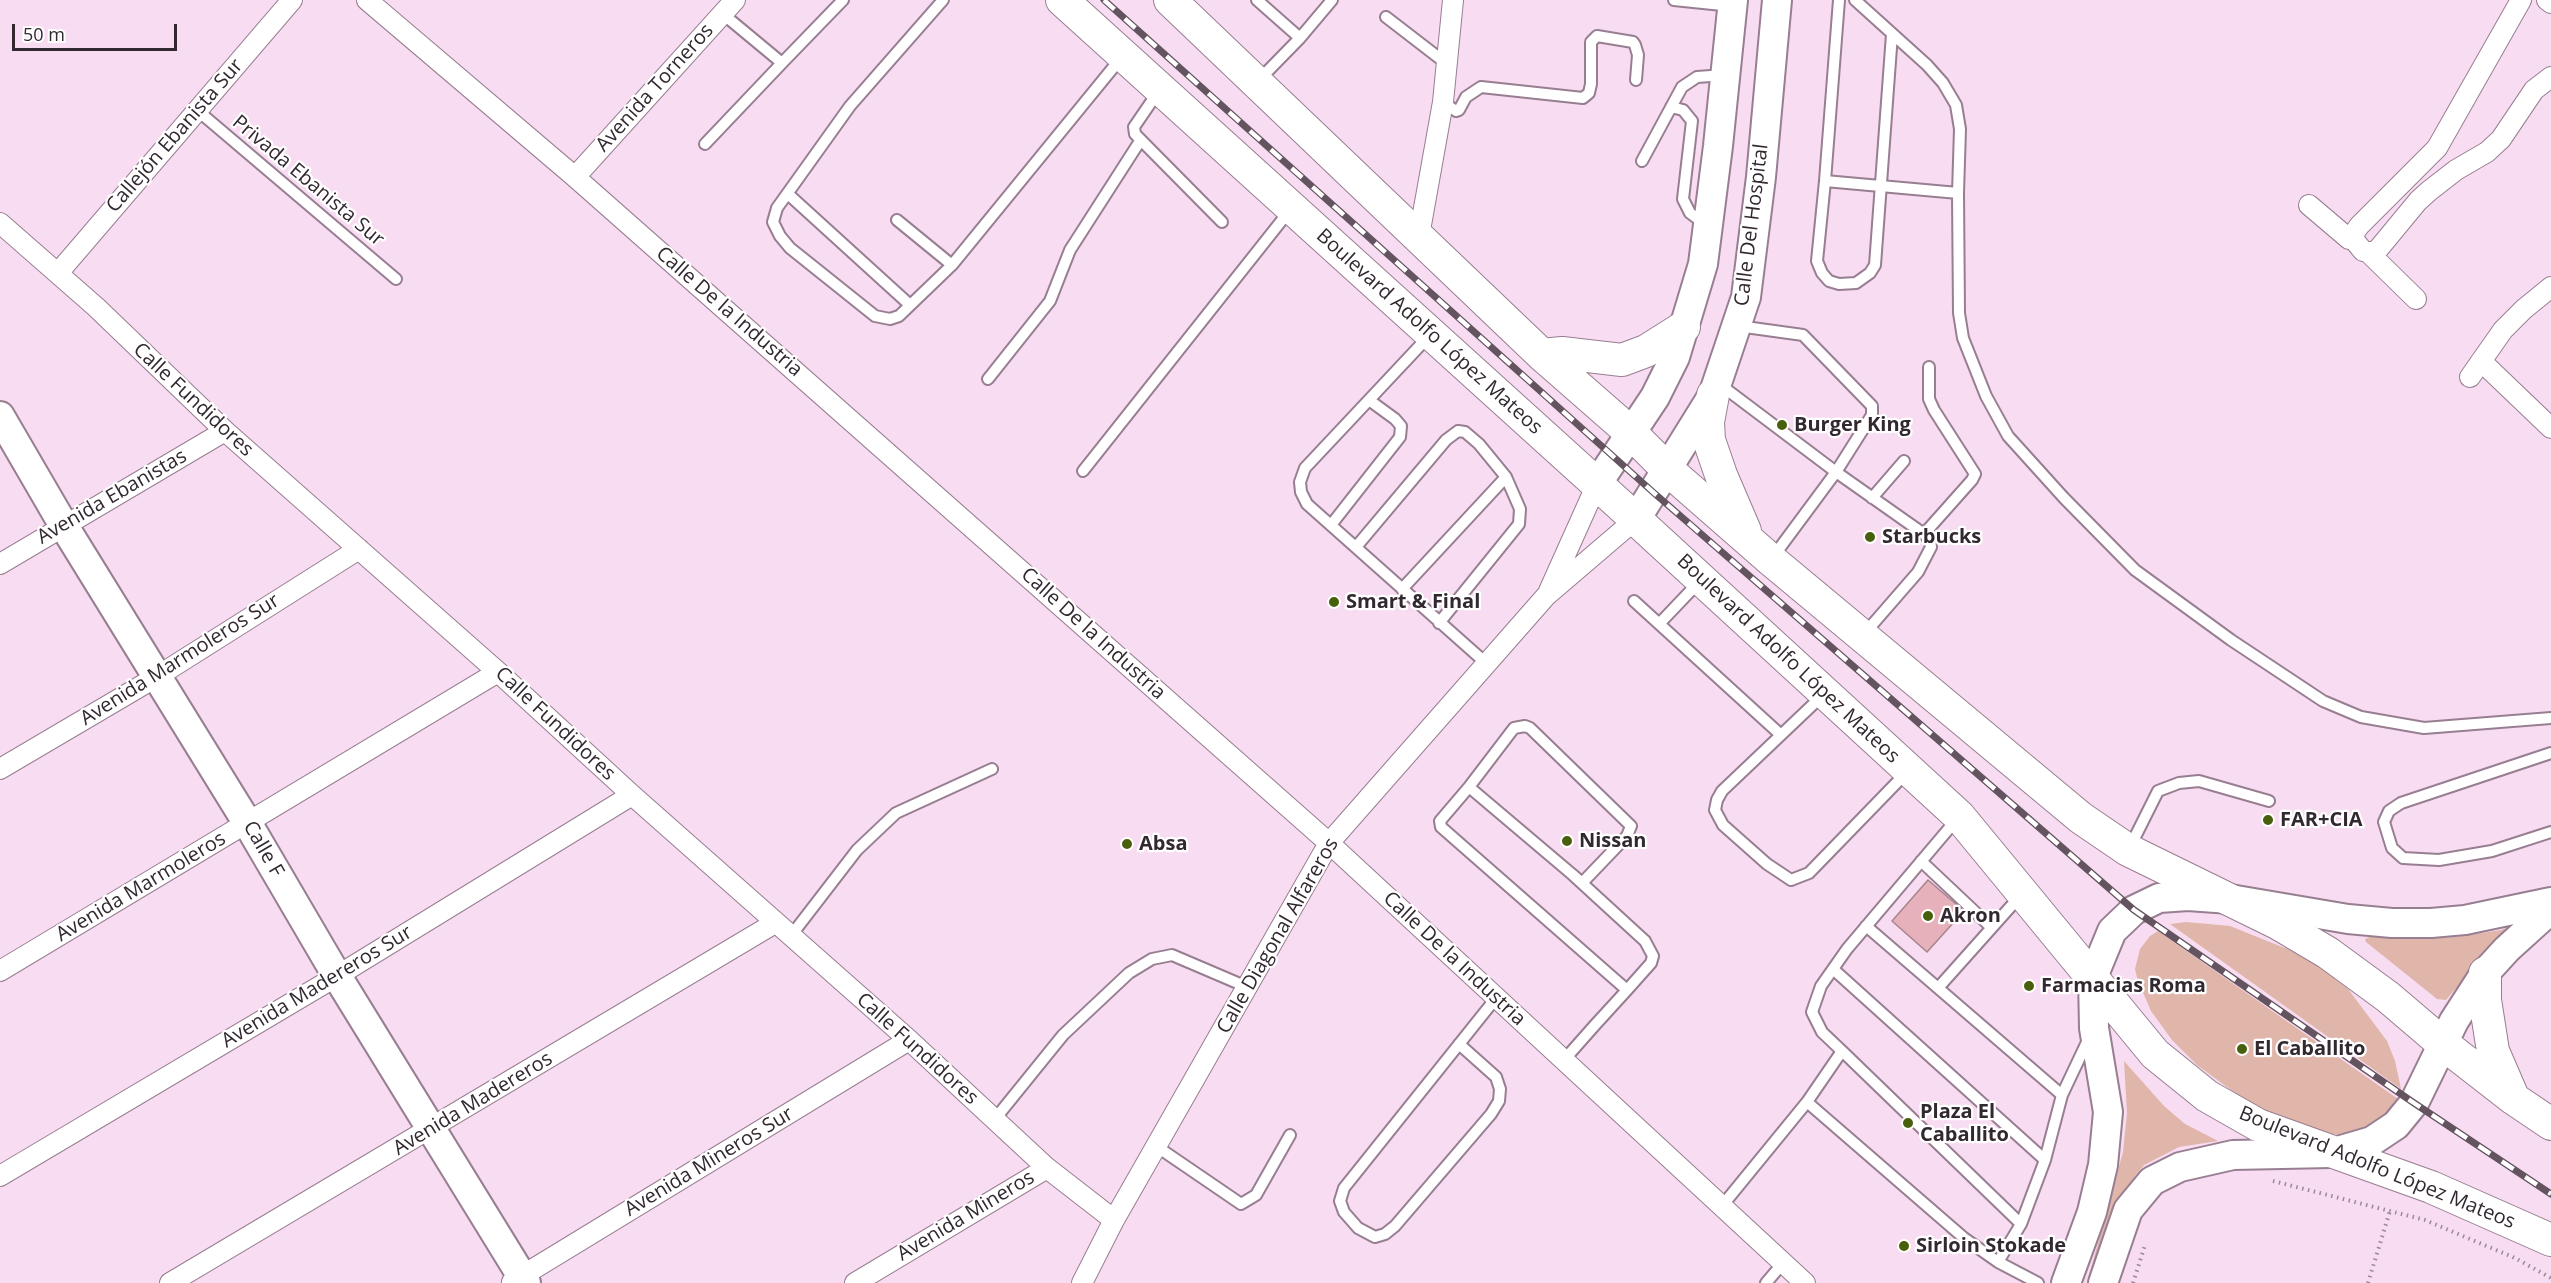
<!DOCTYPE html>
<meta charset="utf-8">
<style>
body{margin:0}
#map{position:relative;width:2551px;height:1283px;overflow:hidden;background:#f8dcf1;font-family:"Open Sans",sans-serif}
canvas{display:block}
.scale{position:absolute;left:12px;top:24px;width:165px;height:27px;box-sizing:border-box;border:3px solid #322830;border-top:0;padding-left:8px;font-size:18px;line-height:21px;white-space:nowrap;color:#322830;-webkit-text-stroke:4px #fff;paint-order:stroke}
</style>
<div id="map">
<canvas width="2551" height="1283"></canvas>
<div class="scale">50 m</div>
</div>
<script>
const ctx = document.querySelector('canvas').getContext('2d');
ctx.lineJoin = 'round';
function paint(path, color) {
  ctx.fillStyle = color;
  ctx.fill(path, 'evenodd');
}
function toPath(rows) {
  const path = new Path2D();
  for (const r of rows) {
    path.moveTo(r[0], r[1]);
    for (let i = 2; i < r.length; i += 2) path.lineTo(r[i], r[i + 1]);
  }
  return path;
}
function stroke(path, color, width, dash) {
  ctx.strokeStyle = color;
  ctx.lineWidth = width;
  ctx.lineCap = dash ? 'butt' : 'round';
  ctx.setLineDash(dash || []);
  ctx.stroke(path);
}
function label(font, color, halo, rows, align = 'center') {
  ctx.font = font + ' "Open Sans",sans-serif';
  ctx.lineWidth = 4.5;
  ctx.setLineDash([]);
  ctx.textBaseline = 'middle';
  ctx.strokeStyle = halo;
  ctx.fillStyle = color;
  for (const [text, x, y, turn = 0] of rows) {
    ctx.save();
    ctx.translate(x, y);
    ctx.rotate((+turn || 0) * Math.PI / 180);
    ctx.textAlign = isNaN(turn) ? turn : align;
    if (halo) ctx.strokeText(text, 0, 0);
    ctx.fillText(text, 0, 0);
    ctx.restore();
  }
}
const green = toPath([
 [2537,916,2468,974,2446,1000,2437,999,2366,942,2365,939,2370,937,2444,938,2469,935,2501,930],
 [2186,922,2230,926,2307,957,2348,989,2387,1041,2395,1061,2401,1089,2170,924],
 [2158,931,2398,1099,2393,1113,2386,1122,2349,1136,2326,1133,2257,1109,2197,1065,2172,1040,2151,1011,2138,981,2135,969,2140,949,2150,936],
 [2124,1061,2164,1106,2185,1124,2218,1141,2179,1147,2144,1165,2135,1176,2118,1205,2093,1283,2087,1283,2123,1152,2127,1113]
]);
const building = toPath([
 [1928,880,1964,911,1927,952,1892,921,1928,880]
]);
const path = toPath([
 [2273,1181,2425,1220,2515,1258,2551,1278],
 [2133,1283,2145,1245],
 [2368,1283,2390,1211]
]);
const lane = toPath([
 [943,0,850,106,777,208,773,222,780,236,790,248,875,316,890,319,899,316,952,265,1121,58],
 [1257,0,1300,38],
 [1674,0,1732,6],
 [1839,0,1825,181,1817,261,1822,273,1829,281,1839,284,1856,283,1870,273,1875,265,1892,34],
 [1855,0,1927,65,1943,83,1956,105,1960,129,1958,193,1959,313,1963,338,1986,396,2008,436,2064,498,2135,570,2231,640,2323,701,2361,717,2424,728,2551,718],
 [1386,17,1447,64],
 [782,63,843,0],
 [1258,81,1300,38,1332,0],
 [1158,92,1134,127,1135,134,1222,222],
 [1443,102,1456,111,1459,110,1466,97,1481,87,1583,98,1589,93,1591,84,1591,42,1597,36,1633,42,1635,45,1638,55,1636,80],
 [1671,107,1683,110,1692,121,1683,199,1690,213,1706,225],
 [197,110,396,279],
 [705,144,782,63,723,14],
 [1642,161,1682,87,1697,77,1725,75],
 [1825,181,1958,193],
 [788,194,910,305],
 [897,220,952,265],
 [1429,336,1305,468,1300,482,1301,492,1307,504,1487,664],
 [988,379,1050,301,1070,250,1140,141],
 [1718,383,1836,472,1872,415,1872,406,1803,335,1738,326],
 [1083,471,1290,210],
 [1872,498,1904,461],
 [1331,525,1400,437,1401,426,1395,419,1369,400],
 [1924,534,1972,480,1975,474,1934,410,1929,399,1929,367],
 [1356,547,1446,440,1458,431,1465,432,1479,444,1506,477],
 [1773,557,1836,472,1924,534,1930,540,1931,547,1918,572,1865,633],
 [1402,589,1506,477,1520,509,1519,524,1439,623],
 [1634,601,1781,735],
 [1659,624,1699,582],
 [1823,695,1722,791,1717,800,1715,810,1723,825,1767,864,1791,880,1809,873,1908,771],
 [2551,753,2401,803,2389,811,2384,822,2392,848,2403,858,2439,860,2492,851,2551,832],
 [1469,787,1514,728,1525,726,1530,728,1631,826,1627,836,1582,883],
 [2130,847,2158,791,2179,783,2199,781,2269,801],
 [1921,861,1991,927],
 [1866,926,1938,988,2021,895],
 [790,937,857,850,896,813,992,769],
 [1833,969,2045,1160],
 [1938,988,2062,1095],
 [1459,1044,1496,1077,1500,1089,1499,1101,1491,1114,1395,1226,1385,1234,1375,1237,1358,1228,1344,1212,1340,1201,1344,1188,1496,998],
 [1842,1051,2021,1224],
 [1564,1060,1595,1025,1627,990,1651,963,1653,956,1645,941,1573,875,1469,787,1440,821,1441,827,1627,990],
 [1807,1102,1964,1238,1998,1262,2021,1224,2045,1160,2062,1095,2089,1038],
 [995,1119,1063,1035,1129,973,1152,959,1172,955,1247,987],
 [1156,1146,1241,1204,1256,1195,1290,1135],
 [1722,1206,1807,1102,1842,1051,1822,1032,1812,1012,1821,986,1847,949,1957,819],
 [1998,1262,2038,1283],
 [1766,1283,1783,1263]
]);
const street = toPath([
 [367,0,575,177,1329,843,1805,1283],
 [2547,0,2551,3],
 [575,177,735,0],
 [2309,205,2349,239,2354,240,2363,251,2368,252,2416,299],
 [0,223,96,307,225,431,498,672,632,795,909,1040,1047,1168,1114,1220],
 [1419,236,1443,102,1453,0],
 [2354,240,2353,235,2359,226,2437,148,2521,0],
 [2368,252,2375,252,2380,247,2418,201,2429,191,2456,170,2487,152,2501,139,2534,90,2551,77],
 [58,273,292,0],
 [2481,361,2551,428],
 [2470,377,2503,330,2524,309,2551,287],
 [0,564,225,431],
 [1549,591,1597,484],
 [0,769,158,676,359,549],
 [0,971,498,672],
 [0,1176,337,976,632,795],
 [512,1282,909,1040],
 [170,1283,775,923],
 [855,1283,1047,1168],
 [1082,1283,1114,1220,1329,843,1546,596,1636,519]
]);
const secondary = toPath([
 [0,416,64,526,248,824,337,976,526,1283],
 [1597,484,1655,397,1675,357,1703,264,1718,146,1733,0],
 [1636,519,1713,395,1746,297,1761,177,1777,0],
 [2066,1283,2092,1212,2103,1165,2108,1112,2094,1028,2093,977,2112,931,2134,910,2159,898,2188,896,2230,899,2348,919,2392,923,2431,923,2465,920,2551,902],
 [2103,1283,2128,1210,2152,1181,2180,1167,2233,1155,2331,1153,2372,1141,2396,1125,2414,1103,2454,1021,2485,973,2507,949,2551,909]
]);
const primary = toPath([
 [1062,0,1619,504,1959,816,2155,1054,2207,1096,2258,1125,2431,1187,2551,1240],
 [1170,0,1542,355,1630,432,1668,470,1771,560,2081,818,2128,850,2279,924,2328,953,2388,997,2442,1043,2514,1099,2551,1124],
 [1542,355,1562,353,1622,360,1646,351,1684,327],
 [1713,395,1708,422,1709,440,1721,475,1745,531],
 [2485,973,2485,1000,2493,1051,2512,1095]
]);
const rail = toPath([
 [1104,0,1654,493,2134,910,2414,1103,2551,1194]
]);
const markers = [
 [1782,425,6,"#48600c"],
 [1870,537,6,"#48600c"],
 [1334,602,6,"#48600c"],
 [2268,820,6,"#48600c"],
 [1567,841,6,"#48600c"],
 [1127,844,6,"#48600c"],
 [1928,916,6,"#48600c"],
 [2029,986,6,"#48600c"],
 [2242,1049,6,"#48600c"],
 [1908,1123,6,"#48600c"],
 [1904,1246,6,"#48600c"]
];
const streetNames = [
 ["Avenida Torneros",655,88,-48],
 ["Callejón Ebanista Sur",175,136,-49],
 ["Privada Ebanista Sur",308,181,40],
 ["Calle Del Hospital",1752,225,-83],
 ["Calle De la Industria",729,312,41],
 ["Boulevard Adolfo López Mateos",1429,332,42],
 ["Calle Fundidores",193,400,43],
 ["Avenida Ebanistas",112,497,-30],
 ["Calle De la Industria",1093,634,42],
 ["Boulevard Adolfo López Mateos",1788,659,43],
 ["Avenida Marmoleros Sur",180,660,-32],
 ["Calle Fundidores",555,724,43],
 ["Calle F",263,849,60],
 ["Avenida Marmoleros",141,887,-31],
 ["Calle Diagonal Alfareros",1278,936,-60],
 ["Calle De la Industria",1454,959,43],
 ["Avenida Madereros Sur",317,987,-31],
 ["Calle Fundidores",917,1049,42],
 ["Avenida Madereros",473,1104,-31],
 ["Avenida Mineros Sur",709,1162,-31],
 ["Boulevard Adolfo López Mateos",2377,1168,22],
 ["Avenida Mineros",966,1216,-31]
];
const poiNames = [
 ["Burger King",1794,425],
 ["Starbucks",1882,537],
 ["Smart & Final",1346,602],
 ["FAR+CIA",2280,820],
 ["Nissan",1579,841],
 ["Absa",1139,844],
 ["Akron",1940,916],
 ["Farmacias Roma",2041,986],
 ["El Caballito",2254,1049],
 ["Plaza El",1920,1112],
 ["Caballito",1920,1135],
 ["Sirloin Stokade",1916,1246]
];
paint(green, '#e0b5aa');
paint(building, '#e7b1bc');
stroke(building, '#a5848b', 1.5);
stroke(lane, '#987e91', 14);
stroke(street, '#987e91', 22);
stroke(secondary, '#987e91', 32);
stroke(primary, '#987e91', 34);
stroke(path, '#9d8998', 4, [1.5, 4.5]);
stroke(lane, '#fff', 10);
stroke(street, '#fff', 20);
stroke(secondary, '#fff', 28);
stroke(primary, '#fff', 32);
stroke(rail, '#635460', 7);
stroke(rail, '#fff', 4.5, [14]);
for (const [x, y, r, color] of markers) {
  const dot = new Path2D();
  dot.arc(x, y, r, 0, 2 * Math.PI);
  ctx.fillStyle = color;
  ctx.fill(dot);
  stroke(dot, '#fff', 2);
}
label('20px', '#322830', '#fff', streetNames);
label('bold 20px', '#322830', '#fff', poiNames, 'left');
</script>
